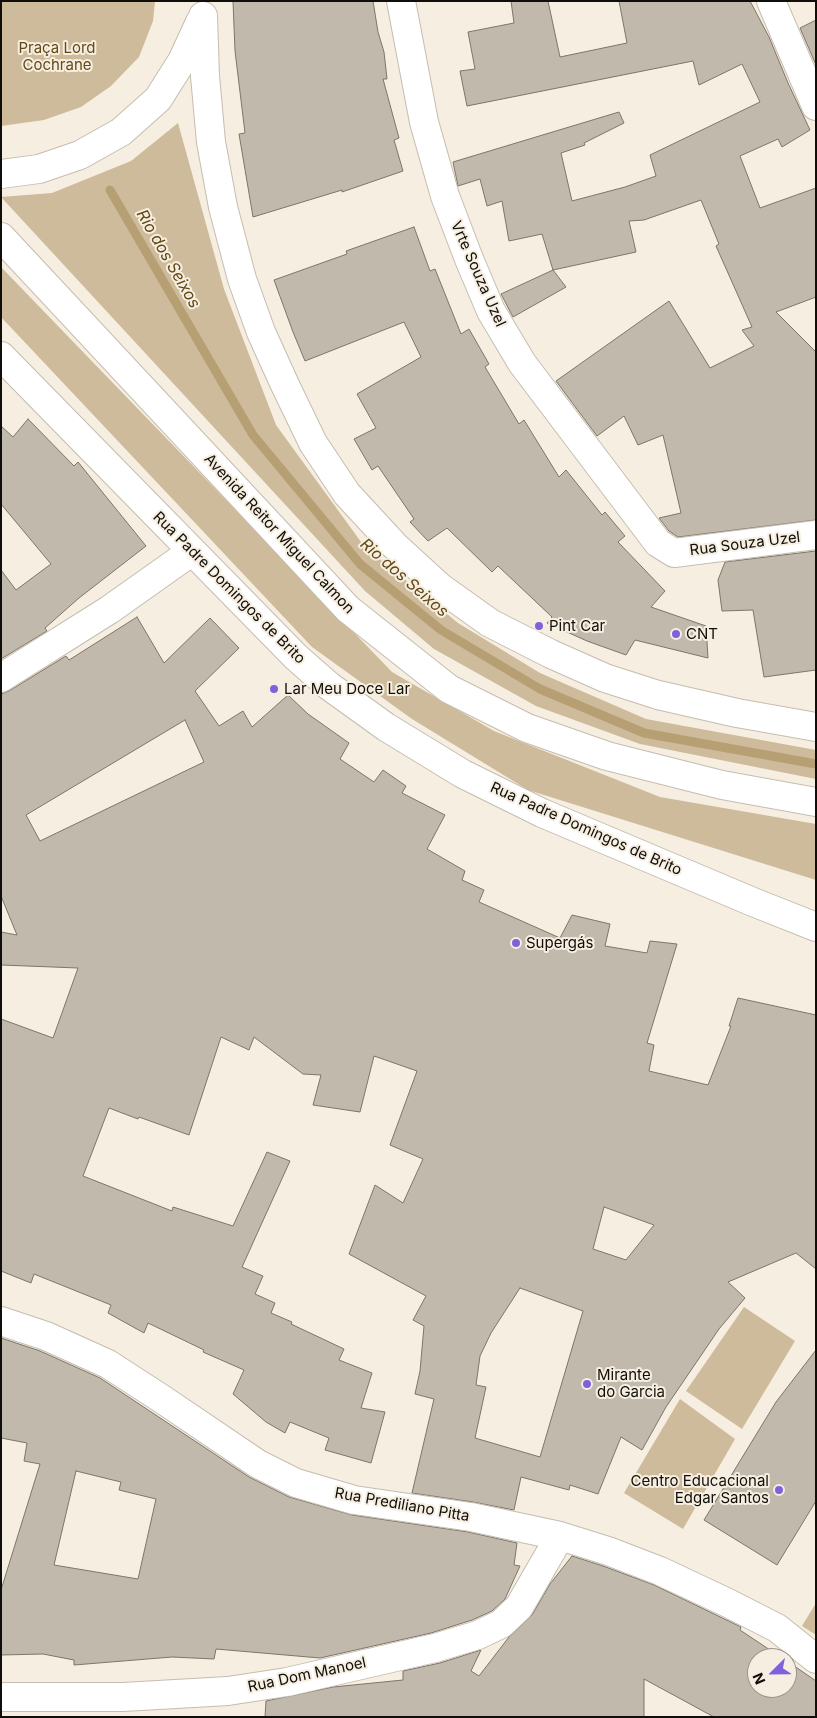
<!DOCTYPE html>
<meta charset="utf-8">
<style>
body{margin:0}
#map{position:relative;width:817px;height:1718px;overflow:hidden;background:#f6eee0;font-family:Inter,sans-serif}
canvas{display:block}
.frame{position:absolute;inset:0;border:2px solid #100e09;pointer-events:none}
.north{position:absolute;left:747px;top:1648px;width:50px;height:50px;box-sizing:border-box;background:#f6eee0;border:1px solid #9a948a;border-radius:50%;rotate:247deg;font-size:14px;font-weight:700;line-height:20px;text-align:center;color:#100e09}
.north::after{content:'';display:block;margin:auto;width:18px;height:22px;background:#7f61dc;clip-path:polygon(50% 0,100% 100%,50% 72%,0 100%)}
</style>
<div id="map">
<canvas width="817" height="1718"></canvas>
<div class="frame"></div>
<div class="north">N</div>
</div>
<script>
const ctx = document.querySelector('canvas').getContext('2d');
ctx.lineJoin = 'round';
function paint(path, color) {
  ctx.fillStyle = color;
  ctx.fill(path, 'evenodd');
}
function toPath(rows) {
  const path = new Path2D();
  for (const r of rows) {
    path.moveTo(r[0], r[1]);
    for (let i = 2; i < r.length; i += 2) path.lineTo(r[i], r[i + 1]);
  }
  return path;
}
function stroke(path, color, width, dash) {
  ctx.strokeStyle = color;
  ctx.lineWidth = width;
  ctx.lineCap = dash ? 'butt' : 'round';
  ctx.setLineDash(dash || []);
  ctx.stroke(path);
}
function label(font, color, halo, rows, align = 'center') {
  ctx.font = font + ' Inter,sans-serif';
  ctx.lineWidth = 4;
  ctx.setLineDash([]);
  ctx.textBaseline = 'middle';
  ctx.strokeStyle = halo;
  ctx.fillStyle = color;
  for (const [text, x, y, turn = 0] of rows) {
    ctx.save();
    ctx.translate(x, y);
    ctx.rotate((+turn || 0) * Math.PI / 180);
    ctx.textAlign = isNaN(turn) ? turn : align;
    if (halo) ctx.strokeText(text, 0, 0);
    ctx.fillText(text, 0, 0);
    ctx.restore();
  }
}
const green = toPath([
 [1,1,155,1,153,21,139,57,111,86,81,107,44,120,1,126],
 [178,123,224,289,276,425,364,546,458,623,540,673,646,719,816,750,816,779,640,744,536,706,434,649,365,591,1,197,52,193,131,161],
 [1,267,392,672,494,731,660,797,816,824,816,880,528,790,412,719,312,647,1,317],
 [744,1307,795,1341,742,1429,686,1391],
 [680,1399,735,1439,683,1529,624,1493],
 [816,1603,816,1635,802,1626]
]);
const stream = toPath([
 [110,190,253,435,360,564,441,630,540,689,644,733,816,764]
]);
const building = toPath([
 [233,1,373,1,378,32,384,52,387,79,383,79,399,138,394,140,403,171,342,192,342,190,253,217,239,134,245,133,235,51,233,1],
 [511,1,548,1,560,57,627,43,619,1,750,1,769,37,788,83,810,130,782,147,778,139,740,156,760,208,816,188,816,297,776,312,816,352,816,520,678,537,669,531,659,518,681,513,663,435,638,445,624,416,597,436,556,381,669,301,710,368,754,346,742,330,752,327,716,246,719,244,701,200,644,220,629,221,636,252,553,270,542,234,509,241,502,201,487,206,480,179,458,186,453,162,619,112,624,123,584,143,585,145,561,153,572,201,625,187,656,176,650,155,760,102,742,64,699,85,693,61,467,106,460,71,475,69,468,32,514,23,511,1],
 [816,20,816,65,800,28,816,20],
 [414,227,430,271,435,269,461,334,469,329,489,364,485,367,519,424,524,420,559,477,566,470,602,515,605,512,625,536,618,542,665,591,651,607,706,626,708,658,635,640,626,655,587,641,547,623,552,617,498,566,492,572,447,528,428,541,410,522,414,519,378,466,372,470,354,439,376,428,357,394,421,357,404,322,305,361,293,332,274,280,347,254,346,251,414,227],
 [553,270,566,287,513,317,501,294,553,270],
 [28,419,74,466,78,462,146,546,79,598,45,628,47,631,1,659,1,570,16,590,51,564,1,504,1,426,13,437,28,419],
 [816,551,816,670,764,677,753,610,722,611,718,580,725,562,816,551],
 [137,617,164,663,210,618,239,648,195,691,219,726,243,711,252,727,288,695,308,714,349,743,340,759,374,782,383,770,406,786,402,793,445,815,427,849,465,871,462,880,484,890,479,902,560,938,572,915,610,924,605,946,647,953,650,941,677,944,647,1043,654,1045,649,1071,708,1085,731,1026,729,1026,738,998,816,1015,816,1269,796,1253,728,1282,745,1298,719,1329,666,1407,642,1450,621,1437,598,1494,570,1485,569,1490,521,1477,514,1510,473,1502,412,1493,434,1399,415,1394,420,1371,424,1326,413,1320,426,1296,349,1254,375,1185,403,1203,423,1159,390,1145,417,1071,374,1056,360,1112,313,1105,321,1075,303,1074,254,1037,249,1050,221,1037,189,1135,139,1117,138,1119,109,1108,83,1176,172,1211,173,1207,233,1226,267,1152,290,1161,242,1267,263,1276,255,1294,275,1303,271,1313,292,1322,291,1324,344,1349,339,1360,372,1373,361,1408,385,1412,371,1463,325,1450,329,1438,290,1422,285,1433,266,1422,233,1394,244,1370,203,1352,204,1350,148,1323,144,1333,108,1313,111,1305,34,1274,31,1283,1,1271,1,1019,53,1038,78,968,1,965,1,932,17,935,1,896,1,694,9,691,66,656,69,660,137,617],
 [185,720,204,762,40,841,26,815,185,720],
 [604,1207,654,1225,626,1260,593,1249,604,1207],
 [520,1288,583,1311,540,1457,475,1438,486,1387,476,1385,480,1356,491,1333,520,1288],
 [1,1338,40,1351,100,1378,249,1477,289,1497,352,1515,468,1532,517,1543,514,1565,520,1566,505,1599,492,1611,472,1620,431,1633,320,1658,216,1649,214,1659,172,1657,74,1665,74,1660,43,1654,1,1655,1,1590,40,1464,24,1461,27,1443,1,1438,1,1338],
 [76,1471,121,1482,119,1490,156,1499,138,1579,54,1565,76,1471],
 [816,1350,816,1501,777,1565,704,1520,776,1402,816,1350],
 [572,1556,603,1566,654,1585,741,1627,740,1630,782,1658,757,1658,757,1688,787,1688,787,1661,816,1681,816,1717,714,1717,644,1679,644,1717,265,1717,266,1701,333,1687,403,1680,403,1671,440,1663,481,1650,471,1671,479,1676,509,1637,532,1615,550,1584,572,1556]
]);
const minor = toPath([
 [401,1,424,122,445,196,469,259,491,311,522,363,658,543,674,553,816,535],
 [771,1,816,106],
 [1,678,109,610,191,552],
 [1,1321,46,1336,108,1364,162,1399,258,1464,296,1483,354,1500,471,1517,560,1536,608,1551,660,1571,728,1603,777,1628,816,1659],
 [1,1697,123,1697,228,1691,287,1682,435,1648,478,1635,501,1624,519,1607,560,1536]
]);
const major = toPath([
 [203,16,205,76,211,142,223,207,242,279,261,332,285,385,313,443,347,494,395,546,441,588,490,623,551,654,605,678,658,695,737,713,816,727],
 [1,174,39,169,80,155,121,132,158,99,182,61,200,22],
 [1,237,348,609,449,689,527,728,607,756,722,785,816,802],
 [1,356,296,657,329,686,386,727,463,774,542,813,753,902,816,927]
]);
const markers = [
 [539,626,5,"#7f61dc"],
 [676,634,5,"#7f61dc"],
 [274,689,5,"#7f61dc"],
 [516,943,5,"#7f61dc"],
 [587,1384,5,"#7f61dc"],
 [779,1490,5,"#7f61dc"]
];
const parkNames = [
 ["Praça Lord",57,48],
 ["Cochrane",57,65]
];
const streetNames = [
 ["Vrte Souza Uzel",478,274,66],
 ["Avenida Reitor Miguel Calmon",279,534,47],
 ["Rua Souza Uzel",745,544,-7],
 ["Rua Padre Domingos de Brito",229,588,45],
 ["Rua Padre Domingos de Brito",586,829,24],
 ["Rua Prediliano Pitta",402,1505,10],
 ["Rua Dom Manoel",307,1675,-12]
];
const poiNames = [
 ["Pint Car",549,626],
 ["CNT",686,634],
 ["Lar Meu Doce Lar",284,689],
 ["Supergás",526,943],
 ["Mirante",597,1375],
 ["do Garcia",597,1392],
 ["Centro Educacional",769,1481,"right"],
 ["Edgar Santos",769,1498,"right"]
];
const waterNames = [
 ["Rio dos Seixos",168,259,60],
 ["Rio dos Seixos",404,578,41]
];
paint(green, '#cebb9b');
stroke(stream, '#b79f74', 9);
paint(building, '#c0b9ac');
stroke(building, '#7c7569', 1);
stroke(minor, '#c5bdb0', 30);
stroke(major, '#c5bdb0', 30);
stroke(minor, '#fff', 28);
stroke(major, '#fff', 28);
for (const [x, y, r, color] of markers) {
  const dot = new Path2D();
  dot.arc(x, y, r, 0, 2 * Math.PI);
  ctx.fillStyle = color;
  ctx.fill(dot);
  stroke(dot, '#f6eee0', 2);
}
label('15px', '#644a16', '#f6eee0', parkNames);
label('15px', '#100e09', '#f6eee0', streetNames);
label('15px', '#100e09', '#f6eee0', poiNames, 'left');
label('italic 16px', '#614713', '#f6eee0', waterNames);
</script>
